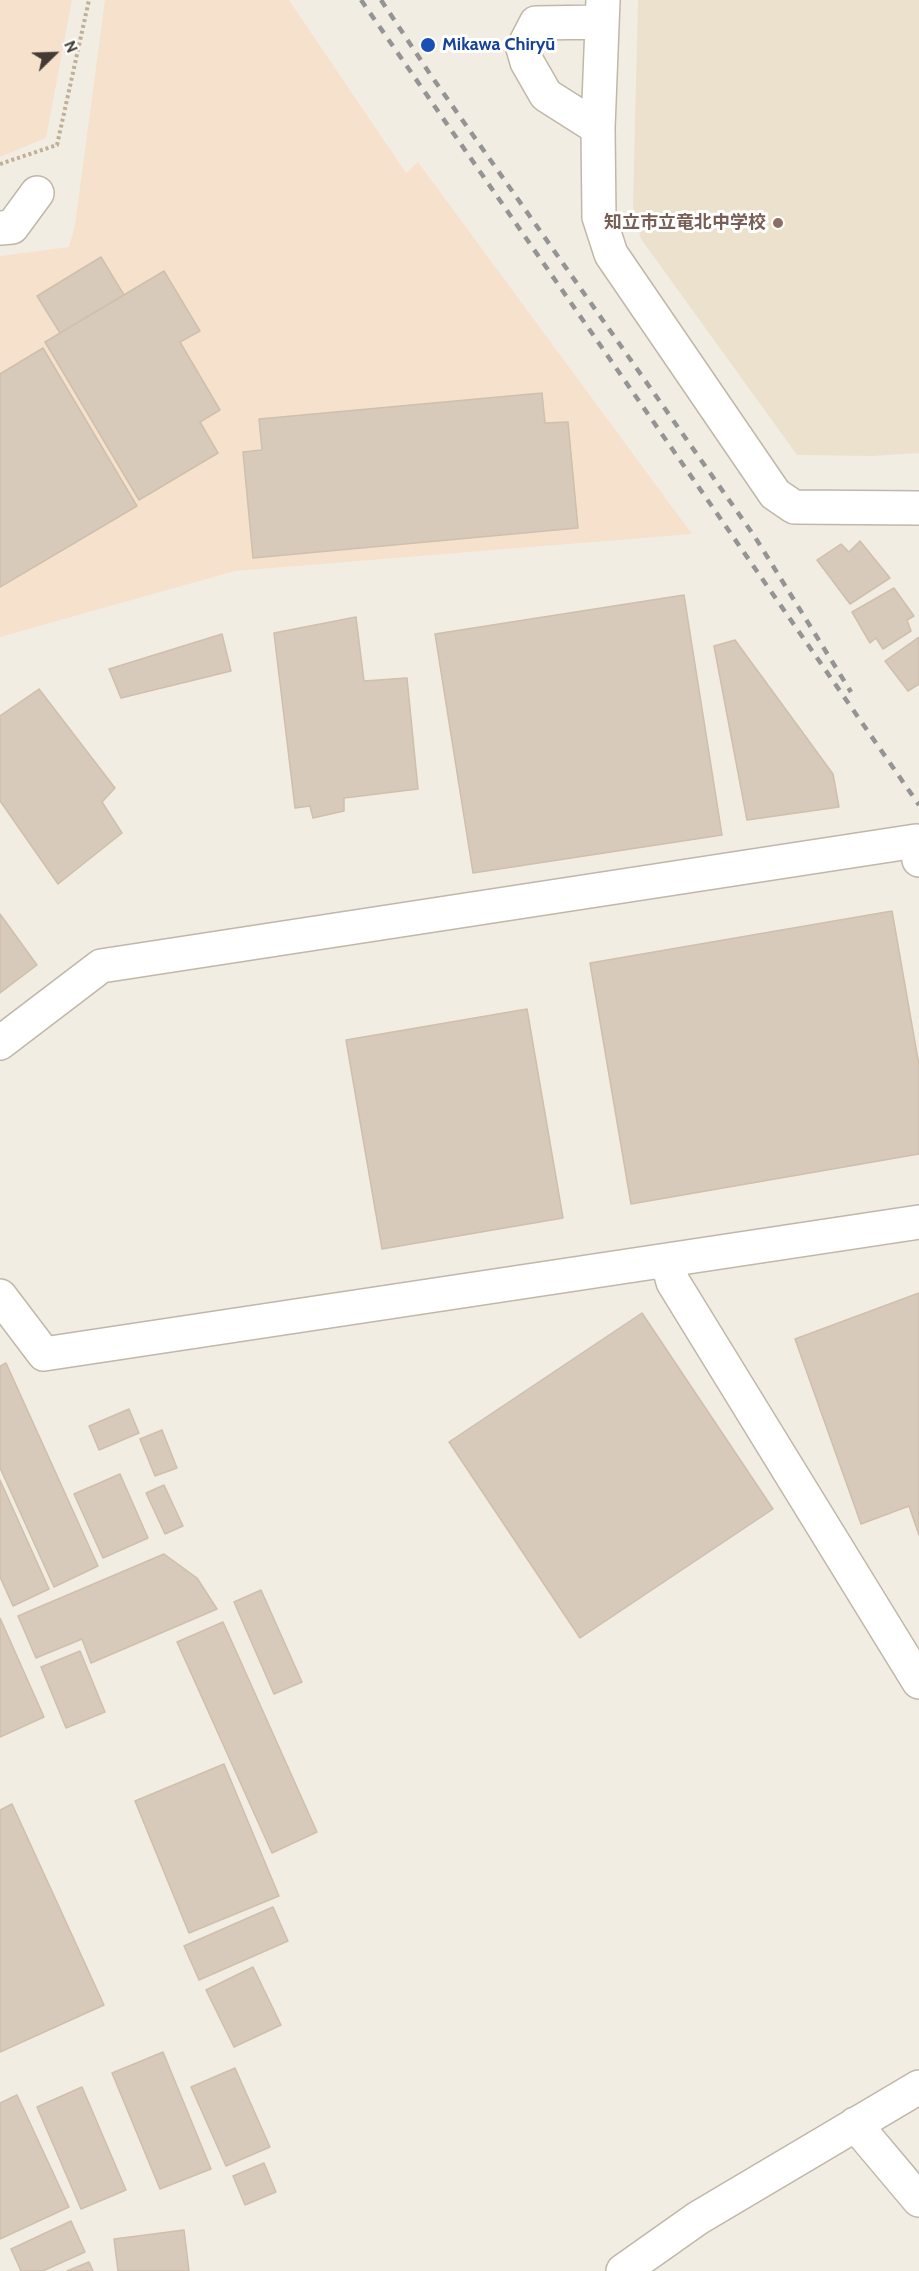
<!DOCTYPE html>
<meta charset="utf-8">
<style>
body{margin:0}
#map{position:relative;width:919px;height:2271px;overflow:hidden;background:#f2ede3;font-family:Cabin,sans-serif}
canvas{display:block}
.north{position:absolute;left:24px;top:24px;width:60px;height:60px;-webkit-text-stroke:4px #fff;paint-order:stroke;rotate:67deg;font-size:16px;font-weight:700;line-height:24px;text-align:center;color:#443c33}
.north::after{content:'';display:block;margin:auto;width:21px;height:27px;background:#443c33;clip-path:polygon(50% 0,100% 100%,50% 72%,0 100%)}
</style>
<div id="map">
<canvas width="919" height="2271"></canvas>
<div class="north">N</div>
</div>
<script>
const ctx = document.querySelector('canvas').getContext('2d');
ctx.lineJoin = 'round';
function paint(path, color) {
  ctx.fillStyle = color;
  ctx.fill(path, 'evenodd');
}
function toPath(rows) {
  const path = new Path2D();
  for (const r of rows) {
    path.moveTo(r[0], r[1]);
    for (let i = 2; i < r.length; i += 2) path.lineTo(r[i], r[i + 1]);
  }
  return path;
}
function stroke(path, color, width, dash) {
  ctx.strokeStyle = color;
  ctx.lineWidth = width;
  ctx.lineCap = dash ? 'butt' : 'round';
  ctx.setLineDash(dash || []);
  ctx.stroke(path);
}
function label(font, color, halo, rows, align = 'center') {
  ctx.font = font + ' Cabin,"Noto Sans JP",sans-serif';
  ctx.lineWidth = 6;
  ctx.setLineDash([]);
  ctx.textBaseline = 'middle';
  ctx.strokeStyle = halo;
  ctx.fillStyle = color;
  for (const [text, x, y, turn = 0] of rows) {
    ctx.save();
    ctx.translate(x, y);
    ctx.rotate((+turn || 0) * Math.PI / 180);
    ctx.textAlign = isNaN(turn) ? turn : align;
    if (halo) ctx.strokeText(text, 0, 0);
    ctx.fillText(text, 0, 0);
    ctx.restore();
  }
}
const commercial = toPath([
 [0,0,72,0,46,138,0,157],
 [105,0,289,0,406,173,418,162,692,534,235,571,0,637,0,256,69,247,75,225]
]);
const education = toPath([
 [638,0,919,0,919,453,872,456,797,455,641,239,633,207]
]);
const building = toPath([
 [101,257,124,295,60,333,37,296,101,257],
 [164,271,200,331,180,342,220,410,200,422,218,453,139,500,45,342,164,271],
 [43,348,137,506,0,587,0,374,43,348],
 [542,393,545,423,568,422,578,528,253,558,243,452,262,450,259,419,542,393],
 [860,541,890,578,850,604,817,560,841,544,849,552,860,541],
 [894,588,914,616,907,620,911,631,883,649,876,638,870,643,852,612,894,588],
 [684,595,722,835,473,873,435,634,684,595],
 [356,617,364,681,407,678,418,789,344,798,344,811,313,818,310,806,295,808,274,633,356,617],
 [222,634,231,671,121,698,109,669,222,634],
 [919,637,919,684,908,691,885,661,919,637],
 [735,640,833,774,839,807,747,820,714,646,735,640],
 [39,689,115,788,102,802,122,833,58,884,0,801,0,716,39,689],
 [892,911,919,1065,919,1154,631,1204,590,963,892,911],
 [0,914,37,965,0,993,0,914],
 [527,1009,563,1218,382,1249,346,1040,527,1009],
 [919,1293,919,1535,909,1506,861,1524,795,1339,919,1293],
 [642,1313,773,1509,580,1638,449,1442,642,1313],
 [6,1363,98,1566,54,1587,0,1468,0,1366,6,1363],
 [129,1409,139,1433,99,1450,89,1426,129,1409],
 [162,1430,177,1468,155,1476,140,1439,162,1430],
 [120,1474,148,1538,103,1558,74,1494,120,1474],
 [0,1480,49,1589,13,1606,0,1577,0,1480],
 [164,1485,183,1526,165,1534,146,1493,164,1485],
 [164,1554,197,1578,217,1609,91,1663,82,1639,36,1658,18,1616,164,1554],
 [261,1590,302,1682,274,1694,234,1602,261,1590],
 [0,1618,44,1717,0,1737,0,1618],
 [223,1622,317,1832,272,1853,177,1642,223,1622],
 [80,1651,105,1712,66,1728,41,1667,80,1651],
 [224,1764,279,1896,189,1933,135,1801,224,1764],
 [12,1804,104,2005,0,2052,0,1810,12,1804],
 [273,1907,288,1941,199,1980,184,1946,273,1907],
 [253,1967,281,2025,234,2047,206,1990,253,1967],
 [163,2052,211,2169,160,2189,112,2073,163,2052],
 [235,2068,270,2147,226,2166,191,2087,235,2068],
 [82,2087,126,2190,81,2209,37,2107,82,2087],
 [17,2095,69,2207,0,2239,0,2103,17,2095],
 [264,2163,276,2192,245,2205,233,2176,264,2163],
 [71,2221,85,2252,43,2271,21,2271,11,2249,71,2221],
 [184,2230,189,2271,118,2271,114,2239,184,2230],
 [89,2262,93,2271,67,2271,89,2262]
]);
const path = toPath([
 [0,164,57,145,89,0]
]);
const minor = toPath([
 [603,0,598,128,599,217,611,254,775,494,794,507,919,508],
 [598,128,546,95,527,62,523,48,536,23,602,22],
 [0,228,12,227,37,193],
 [0,1043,101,966,916,841,919,860],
 [667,1260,673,1282,919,1682],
 [0,1296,44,1354,919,1222],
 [855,2124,919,2200],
 [623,2271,698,2218,919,2087]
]);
const rail = toPath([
 [361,0,919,805],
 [381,0,430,74,755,537,851,692]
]);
const markers = [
 [428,45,8,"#1a4fb4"],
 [778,223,6,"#8d6e63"]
];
const transitNames = [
 ["Mikawa Chiryū",442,45]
];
const educationNames = [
 ["知立市立竜北中学校",766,223]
];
paint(commercial, '#f6e2cc');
paint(education, '#ece1cc');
paint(building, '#d7cabb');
stroke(building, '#cfbfab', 1.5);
stroke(minor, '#c1b7a8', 36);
stroke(path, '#c0ae96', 4, [3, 3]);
stroke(minor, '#fff', 33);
stroke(rail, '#949494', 4.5, [8, 8]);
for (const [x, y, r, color] of markers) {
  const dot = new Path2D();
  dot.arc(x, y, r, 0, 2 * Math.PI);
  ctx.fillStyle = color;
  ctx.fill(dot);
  stroke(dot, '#fff', 2);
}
label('bold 18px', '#164399', '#fff', transitNames, 'left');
label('bold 18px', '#785e54', '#fff', educationNames, 'right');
</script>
